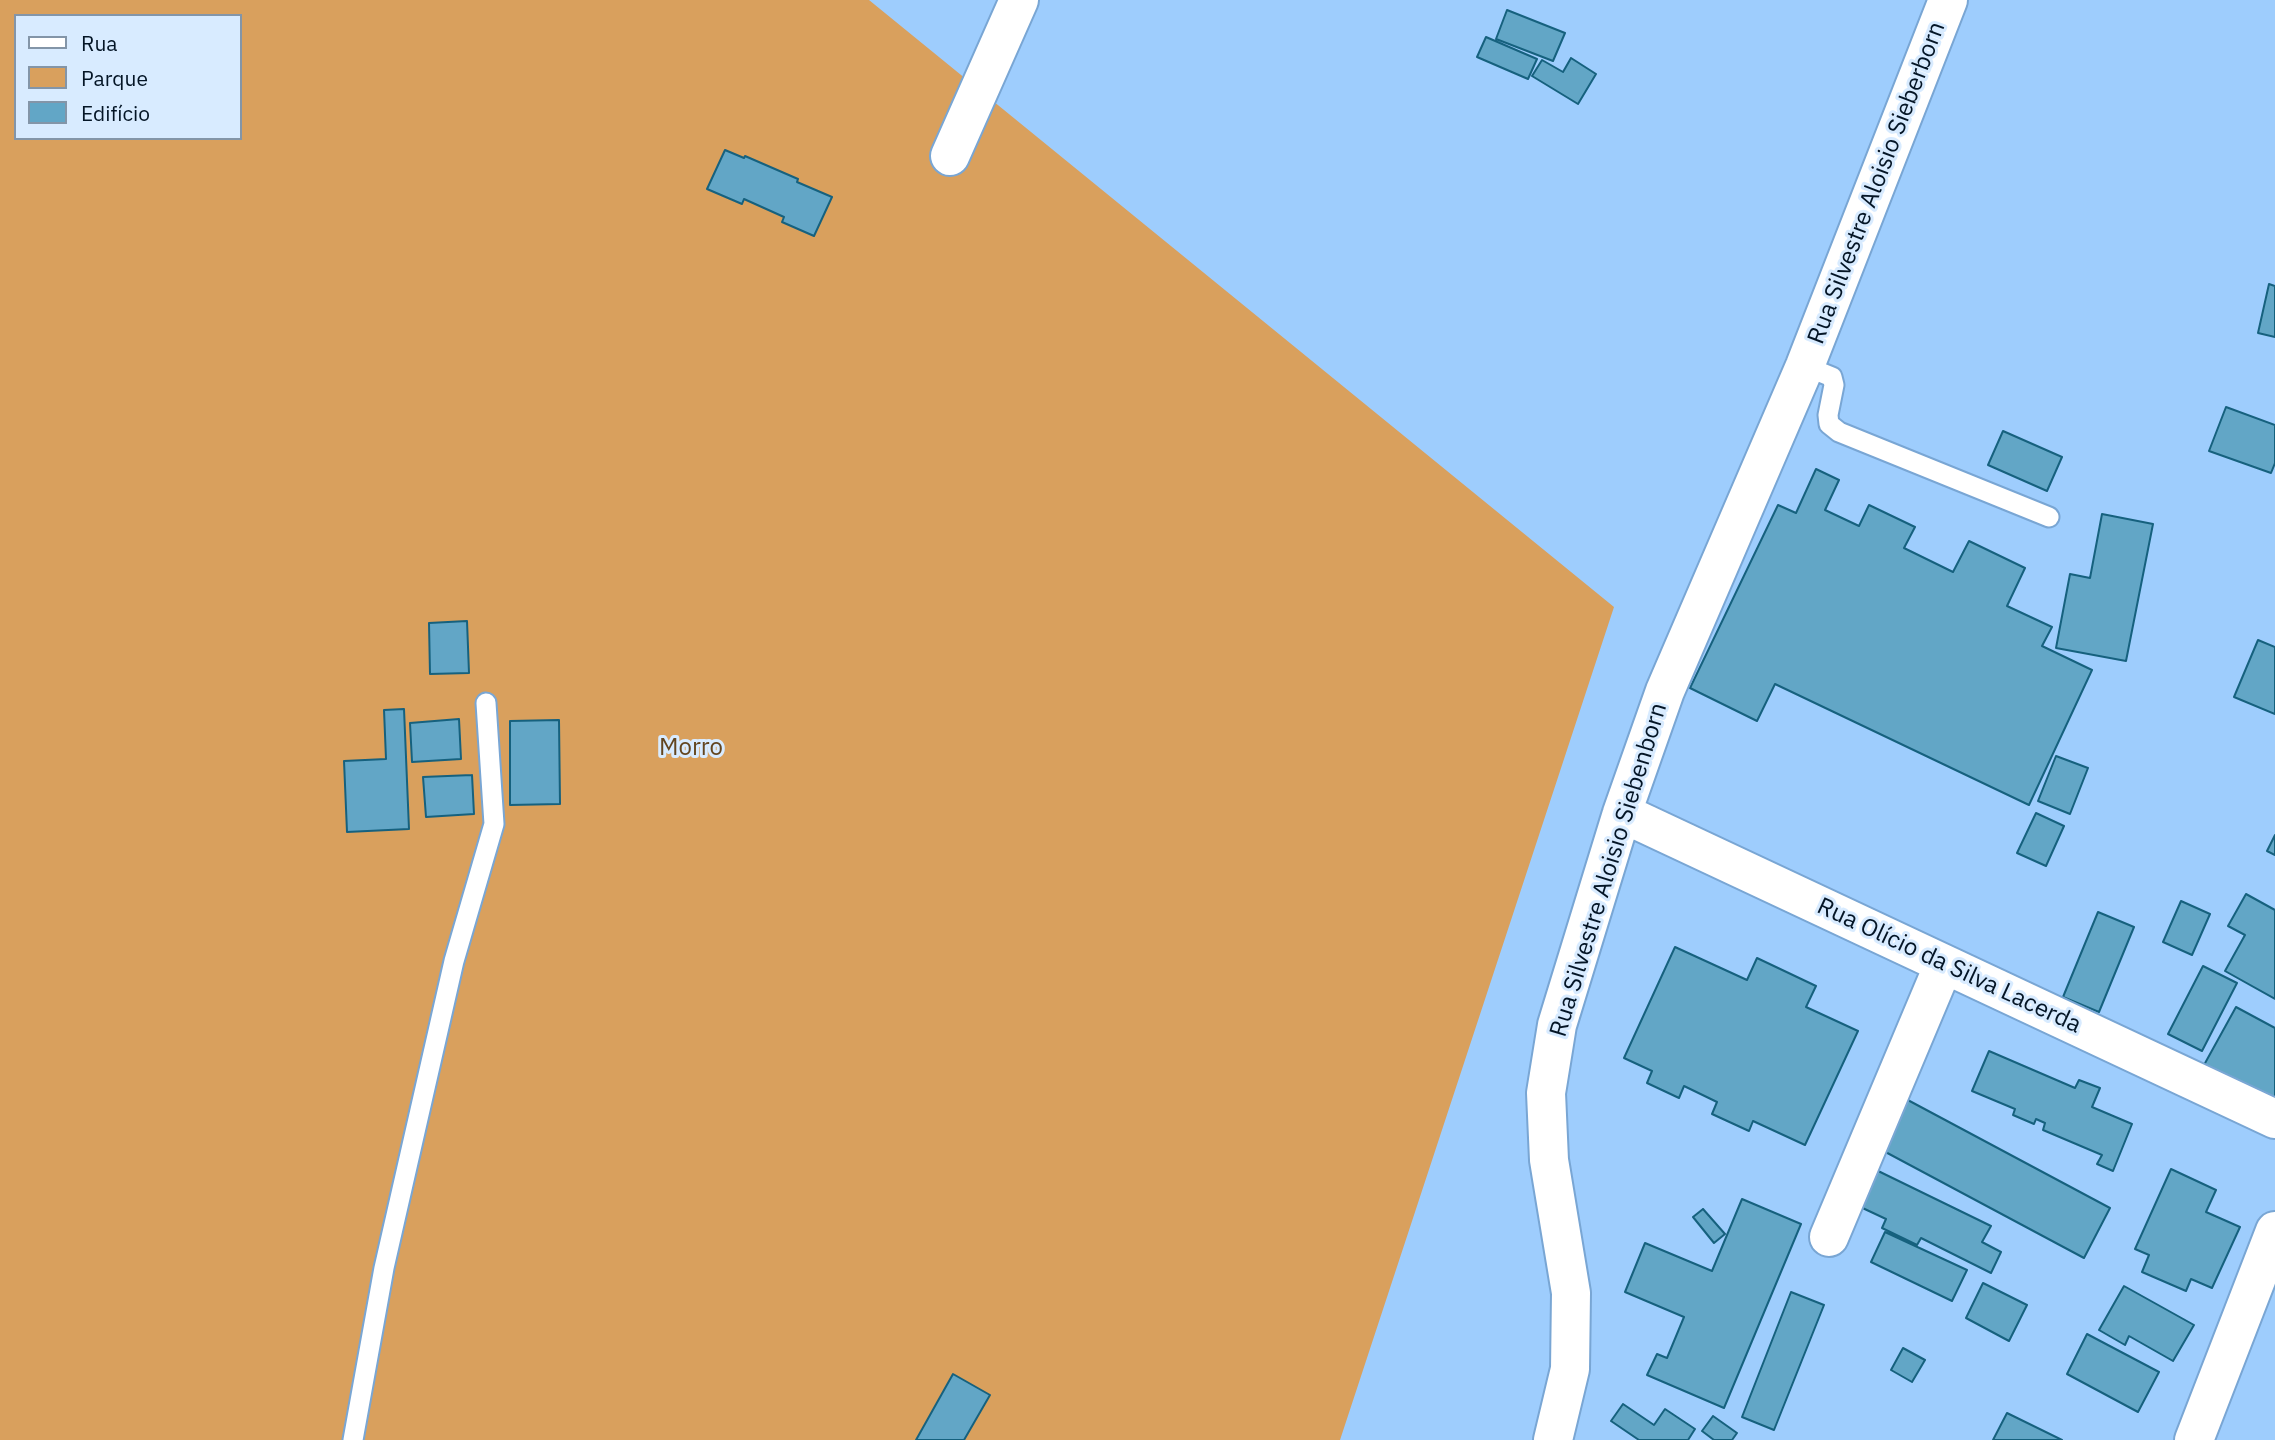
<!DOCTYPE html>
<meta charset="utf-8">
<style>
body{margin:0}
#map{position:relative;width:2275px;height:1440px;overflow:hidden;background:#9ecdfd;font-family:"IBM Plex Sans",sans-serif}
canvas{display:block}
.legend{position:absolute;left:14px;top:14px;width:228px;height:126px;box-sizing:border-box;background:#d8ebff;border:2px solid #8395a8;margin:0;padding:9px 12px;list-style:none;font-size:21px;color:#041526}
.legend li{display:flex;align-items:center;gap:14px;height:35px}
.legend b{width:35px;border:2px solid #8395a8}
</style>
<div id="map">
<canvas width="2275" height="1440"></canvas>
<ul class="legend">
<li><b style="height:9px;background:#fff"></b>Rua</li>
<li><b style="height:19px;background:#d9a05d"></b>Parque</li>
<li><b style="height:19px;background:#62a6c6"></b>Edifício</li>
</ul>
</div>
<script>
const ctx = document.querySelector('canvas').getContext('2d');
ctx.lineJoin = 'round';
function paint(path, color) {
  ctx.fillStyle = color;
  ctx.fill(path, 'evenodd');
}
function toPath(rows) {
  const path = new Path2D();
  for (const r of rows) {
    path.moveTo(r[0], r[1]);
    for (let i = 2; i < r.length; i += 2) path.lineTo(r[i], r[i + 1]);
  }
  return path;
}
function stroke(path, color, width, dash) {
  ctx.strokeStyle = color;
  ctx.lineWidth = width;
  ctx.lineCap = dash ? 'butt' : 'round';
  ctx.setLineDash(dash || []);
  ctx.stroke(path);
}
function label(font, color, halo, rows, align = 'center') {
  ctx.font = font + ' "IBM Plex Sans",sans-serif';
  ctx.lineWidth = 6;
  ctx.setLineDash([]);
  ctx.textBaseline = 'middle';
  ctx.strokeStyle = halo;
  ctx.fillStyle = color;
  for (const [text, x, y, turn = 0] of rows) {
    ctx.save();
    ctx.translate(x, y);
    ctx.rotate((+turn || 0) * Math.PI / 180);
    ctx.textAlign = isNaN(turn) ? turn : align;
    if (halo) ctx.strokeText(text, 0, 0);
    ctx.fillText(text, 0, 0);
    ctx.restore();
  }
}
const green = toPath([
 [0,0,869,0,1614,607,1340,1440,0,1440],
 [16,16,240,16,240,138,16,138]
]);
const building = toPath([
 [1507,10,1565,33,1553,61,1496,39,1507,10],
 [1486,37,1537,59,1528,79,1477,57,1486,37],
 [1571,58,1596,74,1578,104,1532,76,1542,60,1563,72,1571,58],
 [725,150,744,158,745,156,798,179,797,182,832,197,814,236,782,222,784,217,744,199,742,204,707,189,725,150],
 [2269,284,2275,286,2275,337,2258,333,2269,284],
 [2226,407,2275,425,2275,463,2271,473,2209,451,2226,407],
 [2003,431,2062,457,2047,491,1988,465,2003,431],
 [1816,469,1839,480,1825,510,1859,526,1869,505,1915,527,1904,548,1953,572,1969,541,2025,568,2007,606,2052,627,2042,646,2092,670,2029,805,1775,684,1757,721,1690,688,1778,505,1796,513,1816,469],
 [2102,514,2153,524,2126,661,2056,648,2070,574,2090,578,2102,514],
 [467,621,469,673,430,674,429,623,467,621],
 [2258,640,2275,647,2275,714,2234,697,2258,640],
 [404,709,409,829,347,832,344,761,386,759,384,710,404,709],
 [459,719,461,759,412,762,410,723,459,719],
 [559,720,560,804,510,805,510,721,559,720],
 [2056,756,2088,768,2070,814,2038,801,2056,756],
 [472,775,474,814,426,817,423,777,472,775],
 [2036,813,2064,826,2046,866,2017,853,2036,813],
 [2275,835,2275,855,2267,851,2275,835],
 [2246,894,2275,910,2275,999,2225,971,2245,935,2228,926,2246,894],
 [2181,901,2210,914,2192,955,2163,942,2181,901],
 [2098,912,2134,927,2099,1012,2063,997,2098,912],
 [1675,947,1747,980,1757,958,1816,986,1806,1007,1858,1031,1805,1145,1753,1121,1749,1131,1712,1114,1717,1102,1684,1086,1679,1098,1647,1083,1652,1071,1624,1058,1675,947],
 [2203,966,2237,983,2202,1051,2168,1034,2203,966],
 [2236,1007,2275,1028,2275,1104,2204,1065,2236,1007],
 [1989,1051,2075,1088,2079,1080,2100,1088,2092,1107,2132,1124,2113,1171,2097,1164,2102,1155,2043,1130,2045,1123,2036,1119,2034,1124,2013,1115,2015,1109,1972,1091,1989,1051],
 [1904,1098,2110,1208,2084,1258,1878,1148,1904,1098],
 [1872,1168,1991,1226,1982,1242,2001,1252,1991,1273,1921,1238,1917,1245,1882,1228,1886,1219,1854,1204,1872,1168],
 [2171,1169,2216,1190,2206,1212,2240,1227,2212,1288,2191,1279,2186,1291,2142,1272,2149,1255,2135,1249,2171,1169],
 [1742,1199,1801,1224,1724,1408,1647,1375,1657,1354,1667,1358,1684,1317,1625,1292,1645,1243,1712,1271,1742,1199],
 [1703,1209,1725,1234,1714,1243,1693,1217,1703,1209],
 [1885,1232,1967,1270,1952,1301,1871,1262,1885,1232],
 [1983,1283,2027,1305,2009,1341,1966,1318,1983,1283],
 [2124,1286,2194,1325,2173,1361,2129,1336,2125,1345,2099,1330,2124,1286],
 [1791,1292,1824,1305,1774,1430,1742,1417,1791,1292],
 [2087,1334,2159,1372,2138,1412,2067,1374,2087,1334],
 [1903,1348,1925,1360,1912,1382,1891,1370,1903,1348],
 [953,1374,990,1395,964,1440,916,1440,953,1374],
 [1623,1404,1654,1425,1665,1409,1695,1429,1688,1440,1639,1440,1611,1421,1623,1404],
 [2007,1413,2062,1440,1993,1440,2007,1413],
 [1713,1416,1737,1433,1732,1440,1714,1440,1702,1431,1713,1416]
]);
const lane = toPath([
 [1805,366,1832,377,1834,385,1828,415,1829,424,1839,432,2049,517],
 [353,1440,384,1268,454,961,494,824,486,703]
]);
const street = toPath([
 [950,156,1019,0],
 [1622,813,2275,1119],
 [1829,1237,1944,964],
 [1553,1440,1570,1369,1571,1293,1549,1160,1546,1093,1557,1025,1622,813,1665,691,1805,366,1948,0]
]);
const secondary = toPath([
 [2194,1440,2275,1231]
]);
const streetNames = [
 ["Rua Silvestre Aloisio Sieberborn",1877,183,-69],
 ["Rua Silvestre Aloisio Siebenborn",1609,870,-73],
 ["Rua Olício da Silva Lacerda",1949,966,25]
];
const parkNames = [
 ["Morro",691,748]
];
paint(green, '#d9a05d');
paint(building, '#62a6c6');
stroke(building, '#16617e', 2);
stroke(lane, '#79a6d4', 23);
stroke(street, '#79a6d4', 42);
stroke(secondary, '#79a6d4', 42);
stroke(lane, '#fff', 19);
stroke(street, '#fff', 38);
stroke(secondary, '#fff', 38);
label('24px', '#041526', '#d8ebff', streetNames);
label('24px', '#63451f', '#d8ebff', parkNames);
</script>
